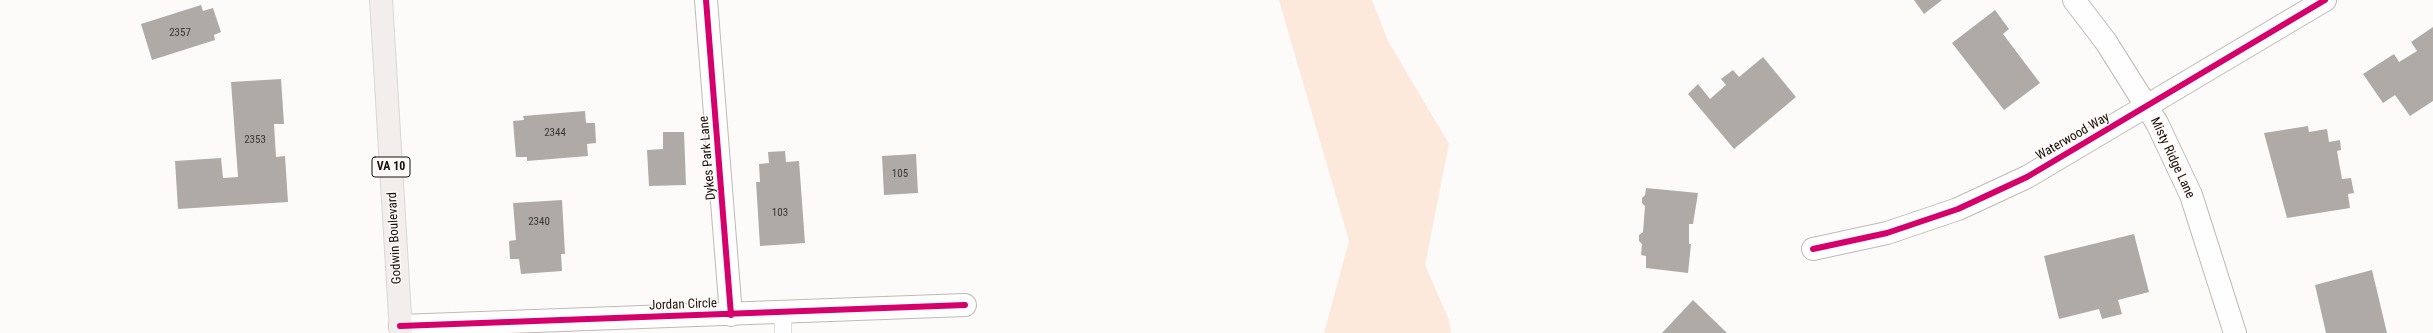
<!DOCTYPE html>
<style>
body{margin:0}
canvas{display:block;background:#fdfbf9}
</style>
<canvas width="2433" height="333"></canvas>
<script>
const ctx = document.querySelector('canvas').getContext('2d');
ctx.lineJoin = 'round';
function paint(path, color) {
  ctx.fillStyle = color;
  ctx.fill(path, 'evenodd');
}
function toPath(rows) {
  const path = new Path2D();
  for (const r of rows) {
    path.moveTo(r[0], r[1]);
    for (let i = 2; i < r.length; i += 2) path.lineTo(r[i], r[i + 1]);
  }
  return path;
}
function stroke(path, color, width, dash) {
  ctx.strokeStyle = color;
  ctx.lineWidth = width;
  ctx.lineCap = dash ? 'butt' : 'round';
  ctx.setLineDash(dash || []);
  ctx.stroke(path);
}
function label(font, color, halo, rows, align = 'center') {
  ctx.font = font + ' "Roboto Condensed",sans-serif';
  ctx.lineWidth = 3;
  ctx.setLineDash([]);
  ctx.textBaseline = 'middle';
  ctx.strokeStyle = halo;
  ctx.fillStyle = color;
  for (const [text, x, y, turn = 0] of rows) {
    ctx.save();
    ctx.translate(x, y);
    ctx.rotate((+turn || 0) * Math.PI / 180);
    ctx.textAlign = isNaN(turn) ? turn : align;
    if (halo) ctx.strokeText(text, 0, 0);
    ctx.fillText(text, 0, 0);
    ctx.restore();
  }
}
const green = toPath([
 [1279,0,1372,0,1388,41,1449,144,1425,265,1449,320,1451,333,1324,333,1349,241]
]);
const building = toPath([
 [1914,0,1942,0,1924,14],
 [201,5,203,11,213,8,221,32,214,35,215,40,152,60,141,24],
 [1995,10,2009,29,2003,34,2040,83,2004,110,1952,43],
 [2433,27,2433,101,2410,116,2395,95,2383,103,2363,74,2394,54,2399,62,2417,51,2411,42],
 [1763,57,1796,97,1734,149,1688,94,1698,84,1710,99,1726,85,1721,79,1733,70,1739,77],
 [281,79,284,124,274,124,276,157,285,156,288,202,178,209,175,161,221,158,223,178,238,177,231,82],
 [585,111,586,123,595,123,596,143,587,144,588,156,527,161,527,157,516,157,513,121,524,120,523,116],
 [2308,126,2309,132,2327,129,2329,142,2340,140,2341,150,2337,151,2342,179,2351,178,2354,193,2348,194,2350,208,2287,218,2264,133],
 [663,132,684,132,686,185,649,186,647,150,663,149],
 [785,151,786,162,799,161,805,243,760,246,756,182,760,182,759,164,769,163,768,152],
 [916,154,918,193,884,195,882,156],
 [1646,188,1698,193,1693,224,1689,224,1689,244,1691,244,1688,273,1646,268,1646,256,1641,255,1642,244,1639,241,1639,235,1643,232,1645,206,1642,203,1642,198,1645,195],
 [562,200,565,254,561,254,562,271,521,274,519,259,510,259,509,241,516,240,513,203],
 [2134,234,2149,292,2118,300,2122,314,2102,319,2099,309,2059,319,2044,256],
 [2372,270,2387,333,2326,333,2315,285],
 [1693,300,1727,333,1662,333]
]);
const lane = toPath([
 [783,312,783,333]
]);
const street = toPath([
 [706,0,731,315],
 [2074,0,2106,42,2157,123,2191,195,2235,333],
 [1813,249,1887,233,1958,209,2027,177,2325,0],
 [400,326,965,305]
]);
const primary = toPath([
 [381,0,401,333]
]);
const cycleway = toPath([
 [706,0,731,315],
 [1813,249,1887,233,1958,209,2027,177,2325,0],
 [400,326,965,305]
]);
const numberNames = [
 ["2357",180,33],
 ["2344",555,133],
 ["2353",255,140],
 ["105",900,174],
 ["103",780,213],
 ["2340",539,222]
];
const shields = [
 [391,167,38]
];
const shieldNames = [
 ["VA 10",391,167]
];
const streetNames = [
 ["Waterwood Way",2073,137,-30],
 ["Dykes Park Lane",708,158,-95],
 ["Misty Ridge Lane",2172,158,65],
 ["Godwin Boulevard",395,238,-93],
 ["Jordan Circle",683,305,-2]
];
paint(green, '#fce9dc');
paint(building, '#afaaa6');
stroke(lane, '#bfbab6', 18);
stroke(street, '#bfbab6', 24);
stroke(primary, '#d9d7d5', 24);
stroke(lane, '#fffefe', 17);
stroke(street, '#fffefe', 22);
stroke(primary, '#f3eeeb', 22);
stroke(cycleway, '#d6006c', 6);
label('11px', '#3e3631', null, numberNames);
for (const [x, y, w] of shields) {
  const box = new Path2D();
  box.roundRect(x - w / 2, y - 10, w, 20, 3);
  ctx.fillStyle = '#fffaf7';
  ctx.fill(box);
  stroke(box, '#18100a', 1);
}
label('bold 12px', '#18100a', null, shieldNames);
label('13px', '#18100a', '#fffaf7', streetNames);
</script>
